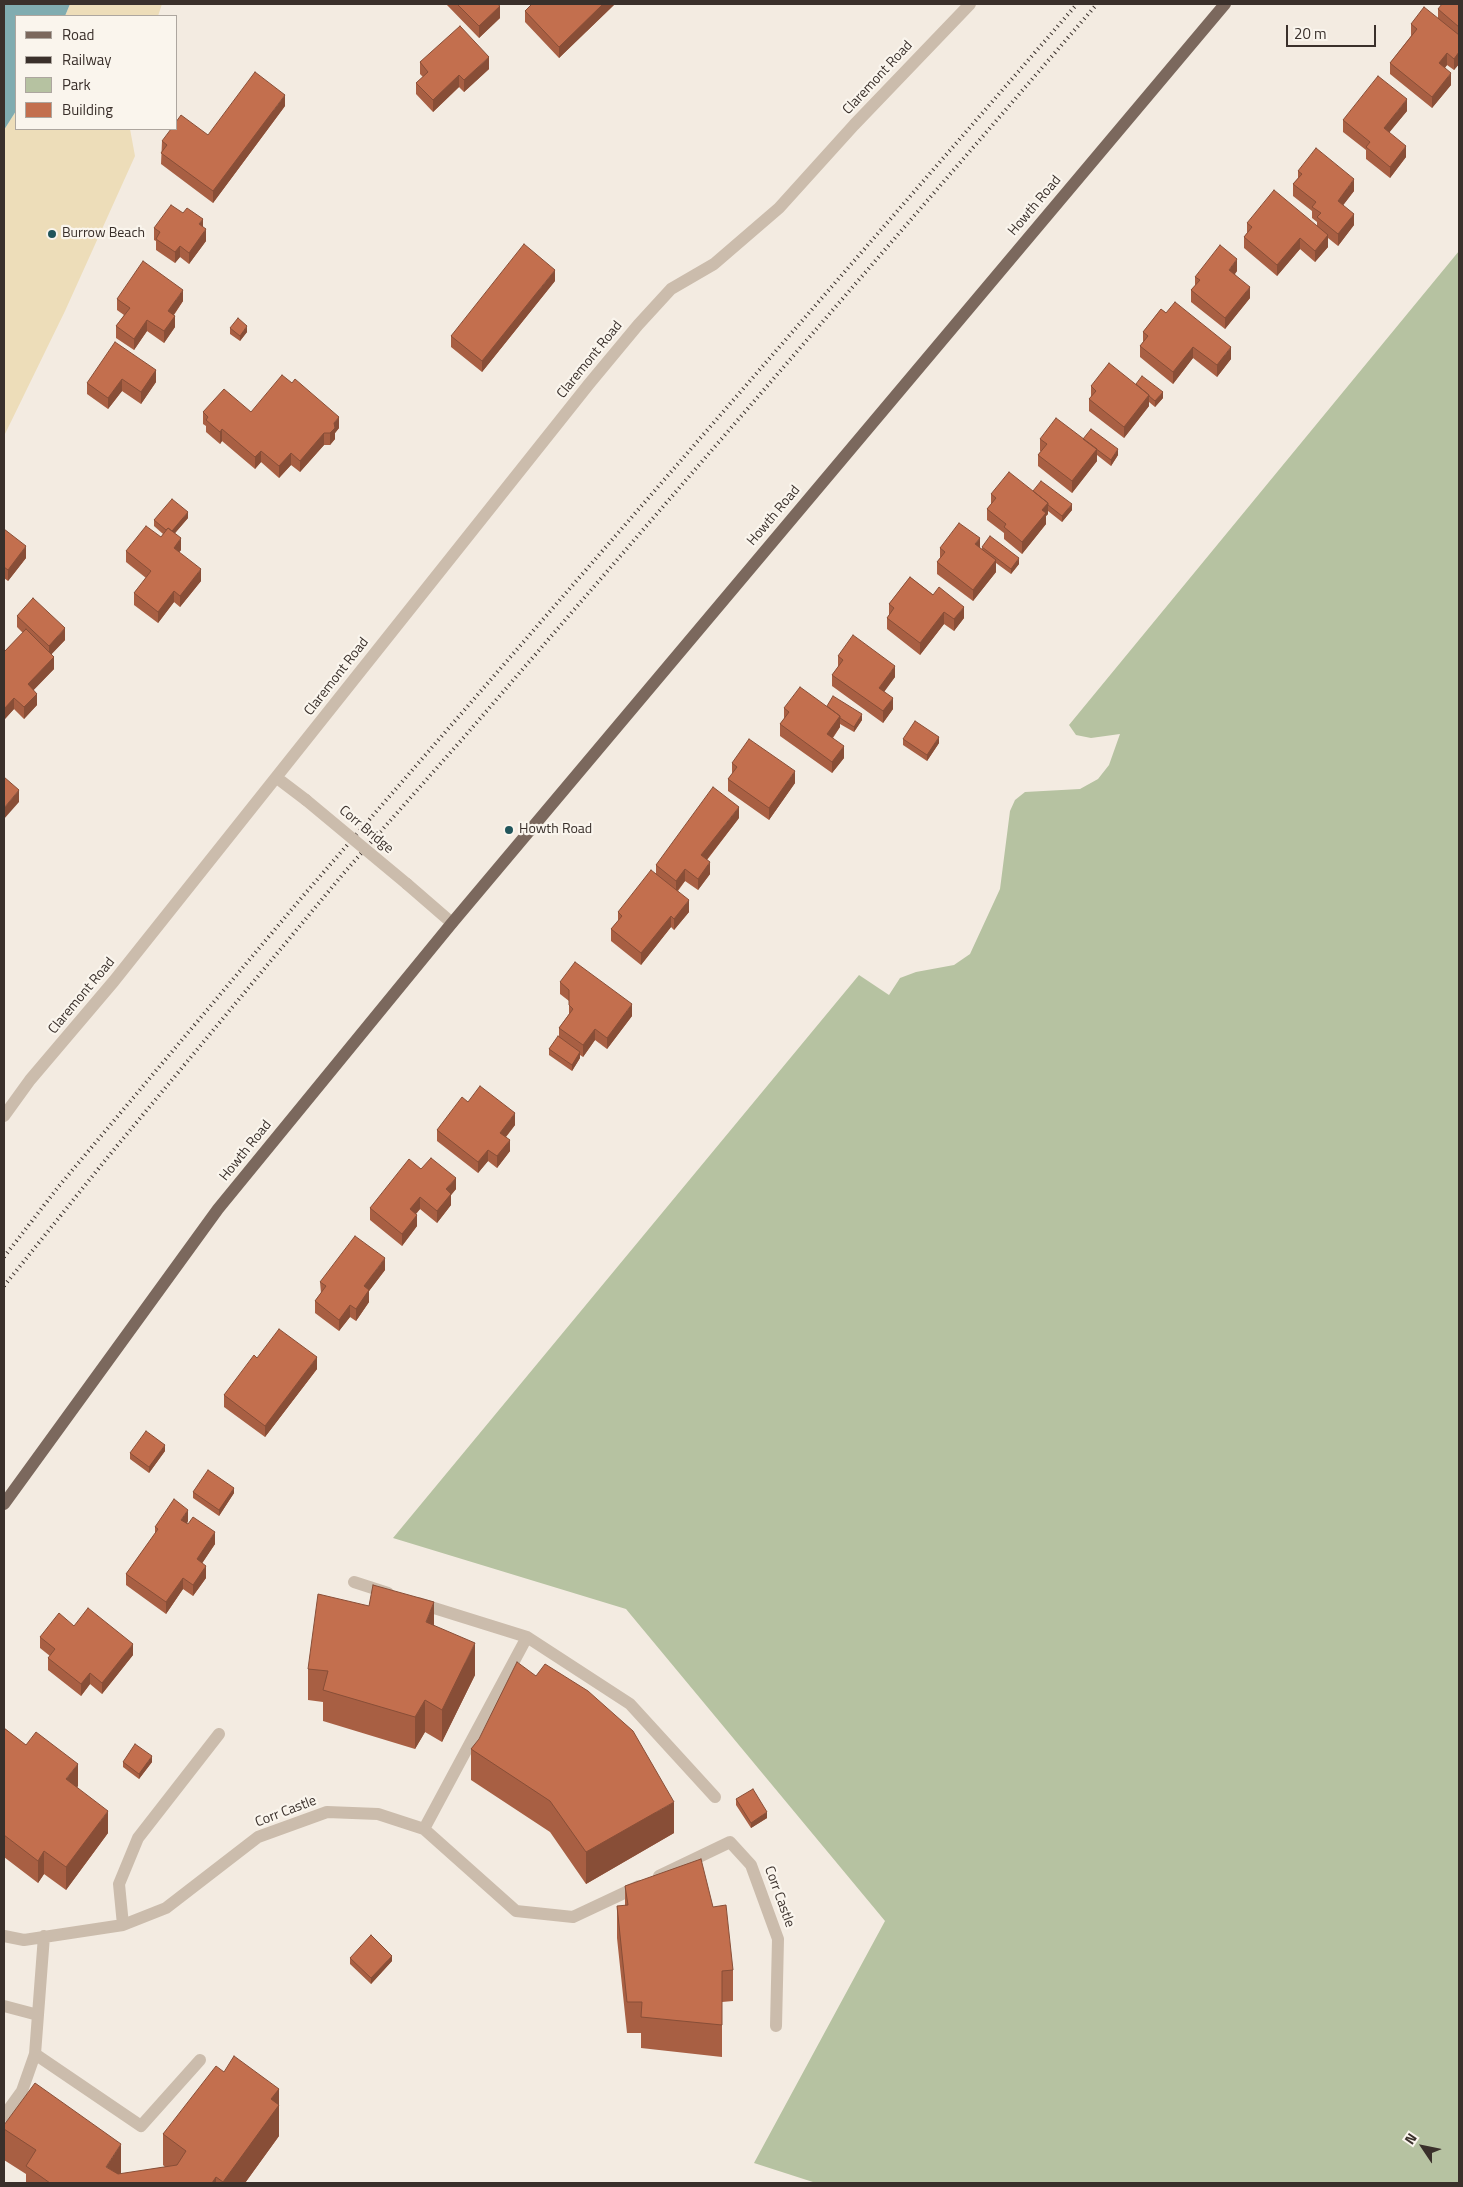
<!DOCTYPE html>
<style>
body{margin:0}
#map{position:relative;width:1463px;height:2187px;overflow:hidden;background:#f3ebe1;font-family:"Titillium Web",sans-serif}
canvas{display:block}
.frame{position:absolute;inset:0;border:5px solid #3a302b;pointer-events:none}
.legend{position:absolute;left:15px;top:15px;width:162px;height:115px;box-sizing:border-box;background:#faf5ed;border:1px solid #ada69f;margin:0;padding:6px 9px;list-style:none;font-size:15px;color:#3a302b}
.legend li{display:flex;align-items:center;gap:10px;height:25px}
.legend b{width:25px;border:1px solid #ada69f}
.north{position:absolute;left:1398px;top:2122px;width:50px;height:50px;-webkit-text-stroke:4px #faf5ed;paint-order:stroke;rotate:304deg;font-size:14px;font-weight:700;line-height:20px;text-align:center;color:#3a302b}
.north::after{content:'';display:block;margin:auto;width:18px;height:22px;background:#3a302b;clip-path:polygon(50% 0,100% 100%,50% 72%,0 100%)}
.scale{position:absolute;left:1286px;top:25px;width:90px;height:22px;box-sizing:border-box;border:2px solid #3a302b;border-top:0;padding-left:6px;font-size:15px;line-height:18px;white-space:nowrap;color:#3a302b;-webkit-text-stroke:4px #faf5ed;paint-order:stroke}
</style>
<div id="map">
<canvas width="1463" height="2187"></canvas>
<div class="frame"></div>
<ul class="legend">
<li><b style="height:6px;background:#7b685d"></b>Road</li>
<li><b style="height:6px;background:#3a302b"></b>Railway</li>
<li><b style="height:14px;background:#b6c2a1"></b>Park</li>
<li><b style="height:14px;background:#c36f4e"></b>Building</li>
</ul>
<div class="north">N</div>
<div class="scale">20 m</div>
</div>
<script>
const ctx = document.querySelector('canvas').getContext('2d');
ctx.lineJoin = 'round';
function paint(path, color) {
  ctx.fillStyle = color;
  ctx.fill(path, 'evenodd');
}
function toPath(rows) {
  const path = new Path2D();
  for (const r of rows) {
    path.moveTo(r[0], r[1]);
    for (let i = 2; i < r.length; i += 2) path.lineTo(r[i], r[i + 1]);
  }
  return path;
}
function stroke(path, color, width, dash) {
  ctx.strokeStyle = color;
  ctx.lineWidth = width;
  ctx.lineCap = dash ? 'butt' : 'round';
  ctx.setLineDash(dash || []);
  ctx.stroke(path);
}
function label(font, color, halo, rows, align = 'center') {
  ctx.font = font + ' "Titillium Web",sans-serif';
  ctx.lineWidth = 4.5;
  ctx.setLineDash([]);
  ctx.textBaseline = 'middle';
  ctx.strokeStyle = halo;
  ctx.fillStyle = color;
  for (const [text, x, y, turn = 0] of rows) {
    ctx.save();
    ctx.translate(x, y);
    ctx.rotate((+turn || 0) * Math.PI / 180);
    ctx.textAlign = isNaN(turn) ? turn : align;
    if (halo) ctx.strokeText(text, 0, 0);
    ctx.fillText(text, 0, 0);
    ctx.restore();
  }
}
const green = toPath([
 [1459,251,1459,2183,816,2183,754,2163,885,1921,626,1609,393,1538,859,975,889,995,900,978,916,972,954,965,970,954,1000,889,1010,811,1015,800,1025,792,1080,789,1098,779,1109,765,1120,734,1091,738,1076,735,1069,725]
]);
const sand = toPath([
 [70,4,162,4,158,16,65,16],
 [16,111,16,129,130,129,135,156,65,311,4,436,4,130]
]);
const water = toPath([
 [4,4,70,4,65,16,16,16,16,111,4,130]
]);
const minor = toPath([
 [277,778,306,800],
 [407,884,452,923],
 [4,1116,30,1080,114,981,589,384,638,325,671,289,714,264,779,208,854,125,970,4],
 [354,1582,388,1593],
 [418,1603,527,1637,630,1704,715,1797],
 [424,1829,527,1637],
 [659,1876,730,1842,751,1865,778,1939,776,2026],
 [123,1925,119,1884,138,1838,219,1734],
 [4,1936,24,1940,123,1925,166,1908,258,1837,327,1812,378,1814,424,1829,516,1911,573,1917,639,1886],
 [44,1936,35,2054,141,2126,200,2060],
 [4,2006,38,2015],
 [4,2116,22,2091,35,2054]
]);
const major = toPath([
 [4,1504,218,1209,452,923,1225,4]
]);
const rail = toPath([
 [4,1257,59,1186,303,896,1077,4],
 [4,1286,107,1158,343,874,465,736,1097,4]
]);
const minorBridge = toPath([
 [306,800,407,884]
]);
const wall = toPath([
 [446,4,497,4,500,18,479,38],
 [532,4,615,4,559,58,525,22,525,11],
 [1459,4,1459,64,1454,70,1447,65,1445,68,1451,85,1432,108,1390,74,1390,63,1411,36,1411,24,1438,18,1438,9],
 [420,62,489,69,464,92,459,87,433,112,416,94,416,83,423,77,420,74],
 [285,106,213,203,161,164,162,141,208,135],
 [1407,111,1389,132,1406,157,1390,178,1366,159,1366,150,1343,132,1343,120],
 [1298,171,1354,191,1343,205,1354,225,1338,246,1328,238,1328,247,1315,262,1300,249,1277,276,1244,248,1244,237,1247,233,1247,223,1317,226,1317,222,1312,218,1312,211,1293,196,1293,184,1298,178],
 [203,227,206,241,189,264,180,257,175,263,156,250,156,241,154,240,154,228],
 [1237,271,1235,274,1250,298,1225,329,1191,302,1191,290,1195,286,1195,277],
 [555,281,482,372,451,347,451,336],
 [117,299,183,301,174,315,175,327,164,343,147,331,134,350,116,338,116,326,124,315,117,310],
 [1161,309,1231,359,1217,377,1193,358,1173,384,1140,357,1140,346,1143,342,1143,332],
 [230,328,247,332,240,341,230,334],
 [156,370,156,382,141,404,122,391,108,409,87,394,87,383],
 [1136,384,1163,398,1155,407,1149,402,1149,406,1124,438,1089,411,1089,399,1091,397,1091,386],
 [203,412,251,412,339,428,335,433,335,439,330,445,324,445,300,472,291,465,279,478,261,462,255,469,222,441,220,444,206,432,206,426,203,424],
 [1040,439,1083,439,1118,455,1111,466,1097,455,1097,461,1072,493,1038,466,1038,455,1041,451,1040,451],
 [1033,491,1072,510,1062,522,1048,511,1048,514,1046,516,1046,524,1022,554,1004,539,1004,533,987,520,987,509,991,504,991,494],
 [188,518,175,533,181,550,179,552,201,581,180,607,174,602,158,623,134,605,134,593,146,578,126,562,126,551,161,537,163,534,154,526,154,520],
 [4,529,26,558,8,581,4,578],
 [982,547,1019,564,1011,574,996,563,996,572,973,601,937,574,937,562,940,558,940,548,980,548,982,549],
 [910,577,964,618,954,631,944,624,920,655,887,629,887,618,889,615,889,604],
 [17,616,65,640,51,654,54,669,33,690,37,705,24,719,14,709,4,720,4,652,23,633,17,627],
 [838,656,895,677,884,691,893,709,883,723,832,686,832,675,838,667],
 [827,706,862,720,854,732,840,724,840,727,833,738,844,758,832,773,780,736,780,724,784,719,784,708],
 [903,739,939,743,927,761,903,745],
 [732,763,795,783,769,820,728,791,728,779,732,774],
 [739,818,707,860,710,874,698,890,685,881,678,891,689,912,674,930,671,927,641,965,611,941,611,929,618,921,618,912,656,874,656,865],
 [560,982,632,1016,607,1049,595,1040,583,1057,580,1055,580,1058,572,1071,549,1055,549,1049,559,1037,559,1028,569,1014,569,1001,560,994],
 [468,1102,515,1125,506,1137,510,1151,497,1168,488,1161,478,1173,437,1141,437,1130],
 [421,1169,456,1189,451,1195,451,1205,437,1223,420,1209,416,1214,417,1226,402,1246,370,1220,370,1208],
 [385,1270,369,1291,369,1302,356,1321,350,1317,339,1331,315,1313,315,1301,321,1293,320,1282],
 [257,1358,317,1369,265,1437,224,1407,224,1395],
 [165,1451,149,1473,130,1459,130,1453],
 [193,1492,234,1493,219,1516,193,1498],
 [188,1521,187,1524,215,1544,202,1563,206,1578,193,1596,183,1589,166,1614,126,1585,126,1574,155,1534,155,1527],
 [434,1625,475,1675,442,1742,425,1732,415,1749,323,1721,323,1702,308,1700,308,1669],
 [40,1637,133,1655,102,1694,90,1684,81,1696,48,1670,48,1658,50,1656,40,1648],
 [536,1676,674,1833,586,1884,550,1832,471,1780,471,1749],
 [4,1728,78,1786,77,1787,108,1833,66,1890,44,1874,38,1883,4,1857],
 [123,1762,152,1762,139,1779,123,1767],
 [736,1799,767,1818,751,1828,736,1805],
 [625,1886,713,1907,733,1970,733,2001,722,2002,722,2057,641,2048,641,2033,627,2033,617,1938,617,1906,625,1906],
 [350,1958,392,1961,371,1984,350,1964],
 [224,2072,279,2089,279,2136,245,2183,26,2183,26,2174,4,2160,4,2125,121,2174,165,2167,163,2165,163,2134]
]);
const shadedWall = toPath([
 [603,4,615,4,559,58,559,47],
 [500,6,500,18,479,38,479,26],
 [1459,52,1459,64,1454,70,1454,59],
 [1447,53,1447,65,1439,75,1439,63],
 [489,57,489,69,464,92,464,80],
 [1451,73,1451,85,1432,108,1432,97],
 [459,75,459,87,433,112,433,100],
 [285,95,285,106,213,203,213,191],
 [1407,99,1407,111,1384,139,1384,128],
 [1406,146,1406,157,1390,178,1390,167],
 [1354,179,1354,191,1338,212,1338,201],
 [1354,214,1354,225,1338,246,1338,234],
 [203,219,203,230,199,224],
 [206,229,206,241,189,264,189,253],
 [1328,235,1328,247,1315,262,1315,251],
 [1300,238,1300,249,1277,276,1277,265],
 [180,246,180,257,175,263,175,252],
 [1237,259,1237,271,1229,281,1229,270],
 [555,270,555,281,482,372,482,361],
 [1250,287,1250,298,1225,329,1225,318],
 [183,290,183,301,168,323,168,311],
 [175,316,175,327,164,343,164,331],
 [147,320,147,331,134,350,134,339],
 [247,326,247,332,240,341,240,336],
 [1193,347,1193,358,1173,384,1173,372],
 [1231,347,1231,359,1217,377,1217,365],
 [156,370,156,382,141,404,141,392],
 [122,379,122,391,108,409,108,398],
 [1163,392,1163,398,1155,407,1155,401],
 [1149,395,1149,406,1124,438,1124,427],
 [339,417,339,428,335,433,335,439,330,445,330,433,334,423],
 [222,429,222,441,220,444,220,432],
 [324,433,324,445,300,472,300,461],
 [1097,449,1097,461,1072,493,1072,481],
 [1118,449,1118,455,1111,466,1111,460],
 [261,451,261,462,255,469,255,457],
 [291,453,291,465,279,478,279,466],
 [1048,503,1048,514,1046,516,1046,524,1022,554,1022,542,1042,510],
 [1072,504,1072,510,1062,522,1062,516],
 [188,512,188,518,170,539,170,533],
 [181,538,181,550,174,559,174,548],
 [980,538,980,550,975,544],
 [26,546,26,558,8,581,8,570],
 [1019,558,1019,564,1011,574,1011,569],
 [996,560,996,572,973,601,973,590],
 [201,569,201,581,180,607,180,596],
 [174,591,174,602,158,623,158,612],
 [964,607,964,618,954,631,954,619],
 [944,612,944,624,920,655,920,643],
 [65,628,65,640,49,657,49,646],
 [54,657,54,669,28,696,28,684],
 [895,666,895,677,879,699,879,688],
 [37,694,37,705,24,719,24,707],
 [14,698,14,709,4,720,4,709],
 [893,698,893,709,883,723,883,711],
 [862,714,862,720,854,732,854,727],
 [840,716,840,727,827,745,827,734],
 [939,737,939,743,927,761,927,755],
 [844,746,844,758,832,773,832,762],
 [795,771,795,783,769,820,769,808],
 [19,790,19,802,4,819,4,808],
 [739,807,739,818,701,867,701,855],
 [710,862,710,874,698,890,698,879],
 [685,869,685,881,676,892,676,881],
 [689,900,689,912,674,930,674,919],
 [671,916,671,927,641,965,641,953],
 [632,1004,632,1016,607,1049,607,1038],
 [595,1029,595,1040,583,1057,583,1045],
 [580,1052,580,1058,572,1071,572,1065],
 [515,1113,515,1125,500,1144,500,1133],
 [510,1140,510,1151,497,1168,497,1156],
 [488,1150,488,1161,478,1173,478,1162],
 [456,1178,456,1189,451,1195,451,1205,437,1223,437,1211,446,1189],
 [420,1197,420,1209,410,1221,410,1209],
 [417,1215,417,1226,402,1246,402,1234],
 [385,1258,385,1270,369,1291,369,1302,356,1321,356,1309,364,1286],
 [350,1305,350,1317,339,1331,339,1320],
 [317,1357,317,1369,265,1437,265,1426],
 [165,1445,165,1451,149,1473,149,1467],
 [234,1488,234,1493,219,1516,219,1510],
 [188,1510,188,1521,181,1531,181,1520],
 [215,1532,215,1544,197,1571,197,1559],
 [206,1566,206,1578,193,1596,193,1585],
 [183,1578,183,1589,166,1614,166,1602],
 [434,1602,434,1633,426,1622],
 [475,1643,475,1675,442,1742,442,1710],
 [133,1644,133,1655,102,1694,102,1683],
 [90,1673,90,1684,81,1696,81,1684],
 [425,1700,425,1732,415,1749,415,1717],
 [152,1756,152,1762,139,1779,139,1774],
 [78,1764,78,1786,66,1801,66,1779],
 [674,1802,674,1833,586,1884,586,1852],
 [108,1811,108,1833,66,1890,66,1867],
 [767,1812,767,1818,751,1828,751,1823],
 [44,1851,44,1874,38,1883,38,1861],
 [392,1956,392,1961,371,1984,371,1978],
 [279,2089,279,2136,245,2183,223,2183,223,2182,271,2099],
 [121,2144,121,2176,106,2167],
 [216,2177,216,2183,212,2183]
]);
const building = toPath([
 [457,4,497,4,500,6,479,26,457,4],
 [532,4,603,4,559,47,525,11,532,4],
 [1442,4,1459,4,1459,27,1438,9,1442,4],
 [1424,7,1459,35,1459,52,1454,59,1447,53,1439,63,1451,73,1432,97,1390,63,1417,29,1411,24,1424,7],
 [460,26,489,57,464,80,459,75,433,100,416,83,428,72,420,62,460,26],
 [255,72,285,95,213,191,161,153,167,145,162,141,171,129,176,129,176,122,181,115,208,135,255,72],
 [1378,76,1407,99,1384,128,1406,146,1390,167,1366,147,1370,142,1343,120,1378,76],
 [1316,148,1354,179,1338,201,1354,214,1338,234,1317,217,1321,213,1312,207,1316,202,1293,184,1302,174,1298,171,1316,148],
 [1274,190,1328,235,1315,251,1300,238,1277,265,1244,237,1252,227,1247,223,1274,190],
 [171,205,183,213,187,208,203,219,199,224,206,229,189,253,180,246,175,252,156,239,160,232,154,228,171,205],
 [524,244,555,270,482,361,451,336,524,244],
 [1220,245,1237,259,1229,270,1250,287,1225,318,1191,290,1200,280,1195,277,1220,245],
 [143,261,183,290,168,311,175,316,164,331,147,320,134,339,116,326,130,308,117,299,143,261],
 [1175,302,1231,347,1217,365,1193,347,1173,372,1140,346,1148,336,1143,332,1161,309,1166,313,1175,302],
 [238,318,247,326,240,336,230,328,238,318],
 [115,342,156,370,141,392,122,379,108,398,87,383,115,342],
 [1109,363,1149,395,1124,427,1089,399,1096,391,1091,386,1109,363],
 [282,375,292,383,295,379,339,417,334,423,335,428,330,433,324,433,300,461,291,453,279,466,261,451,255,457,222,429,220,432,206,420,208,417,203,412,224,389,251,412,282,375],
 [1142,376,1163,392,1155,401,1149,396,1149,395,1136,384,1142,376],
 [1056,418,1097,449,1072,481,1038,455,1047,444,1040,439,1056,418],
 [1091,429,1118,449,1111,460,1083,439,1091,429],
 [1009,472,1048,503,1042,510,1046,513,1022,542,1004,527,1006,524,987,509,996,498,991,494,1009,472],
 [1041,481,1072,504,1062,516,1048,505,1048,503,1033,491,1041,481],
 [172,499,188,512,172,531,168,528,166,530,154,520,172,499],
 [959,523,980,538,975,544,996,560,973,590,937,562,945,552,940,548,959,523],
 [146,526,161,537,168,528,181,538,174,548,201,569,180,596,174,591,158,612,134,593,151,571,126,551,146,526],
 [4,529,26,546,8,570,4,567,4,529],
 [990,536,1019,558,1011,569,982,547,990,536],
 [910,577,933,595,939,587,964,607,954,619,944,612,920,643,887,618,894,608,889,604,910,577],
 [33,598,65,628,49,646,17,616,33,598],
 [26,629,54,657,28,684,37,694,24,707,14,698,4,709,4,652,26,629],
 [853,635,895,666,879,688,893,698,883,711,832,675,843,660,838,656,853,635],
 [800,687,840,716,827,734,844,746,832,762,780,724,789,712,784,708,800,687],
 [833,696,862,714,854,727,840,718,840,716,827,706,833,696],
 [915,721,939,737,927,755,903,739,915,721],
 [749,739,795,771,769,808,728,779,737,767,732,763,749,739],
 [4,777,19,790,4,808,4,777],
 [713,787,739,807,701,855,710,862,698,879,685,869,676,881,656,865,713,787],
 [651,870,689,900,674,919,671,916,641,953,611,929,622,916,618,912,651,870],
 [575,962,632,1004,607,1038,595,1029,583,1045,559,1028,573,1009,569,1005,569,990,560,982,575,962],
 [558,1036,580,1052,572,1065,549,1049,558,1036],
 [480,1086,515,1113,500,1133,510,1140,497,1156,488,1150,478,1162,437,1130,462,1097,468,1102,480,1086],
 [431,1158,456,1178,446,1189,451,1194,437,1211,420,1197,410,1209,417,1215,402,1234,370,1208,409,1159,421,1169,431,1158],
 [355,1236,385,1258,364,1286,369,1290,356,1309,350,1305,339,1320,315,1301,326,1286,320,1282,355,1236],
 [279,1329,317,1357,265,1426,224,1395,254,1355,257,1358,279,1329],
 [146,1431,165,1445,149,1467,130,1453,146,1431],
 [208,1470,234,1488,219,1510,193,1492,208,1470],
 [174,1499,188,1510,181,1520,188,1524,193,1517,215,1532,197,1559,206,1566,193,1585,183,1578,166,1602,126,1574,158,1529,155,1527,174,1499],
 [373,1585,434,1602,426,1622,475,1643,442,1710,425,1700,415,1717,323,1690,328,1671,308,1669,318,1594,369,1606,373,1585],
 [88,1608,133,1644,102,1683,90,1673,81,1684,48,1658,55,1649,40,1637,59,1613,74,1626,88,1608],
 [517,1662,536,1676,545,1664,588,1691,633,1731,674,1802,586,1852,550,1801,471,1749,479,1739,517,1662],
 [4,1728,26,1745,36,1732,78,1764,66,1779,108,1811,66,1867,44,1851,38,1861,4,1835,4,1728],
 [135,1744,152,1756,139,1774,123,1762,135,1744],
 [753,1789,767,1812,751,1823,736,1799,753,1789],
 [701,1859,713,1907,726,1905,733,1970,722,1971,722,2025,641,2017,642,2002,627,2002,617,1906,628,1905,625,1886,701,1859],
 [371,1935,392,1956,371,1978,350,1958,371,1935],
 [234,2056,279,2089,271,2099,279,2105,223,2182,216,2177,212,2183,50,2183,26,2166,36,2150,4,2129,4,2125,35,2083,121,2144,106,2167,118,2174,177,2165,186,2151,163,2134,216,2066,224,2072,234,2056]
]);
const markers = [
 [52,234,5,"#21555b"],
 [509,830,5,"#21555b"]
];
const streetNames = [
 ["Claremont Road",878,78,-47],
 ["Howth Road",1035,206,-50],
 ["Claremont Road",590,360,-51],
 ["Howth Road",774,516,-50],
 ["Claremont Road",337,677,-52],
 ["Corr Bridge",366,830,40],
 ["Claremont Road",82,996,-50],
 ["Howth Road",246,1151,-51],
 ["Corr Castle",286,1812,-21],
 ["Corr Castle",779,1897,70]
];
const poiNames = [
 ["Burrow Beach",62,234],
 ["Howth Road",519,830]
];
paint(green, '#b6c2a1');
paint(sand, '#edddb9');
paint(water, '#80acb0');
stroke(minor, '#cbbcac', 12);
stroke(major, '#7b685d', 12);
stroke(rail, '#3a302b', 4, [1, 4]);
stroke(minorBridge, '#cbbcac', 12);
paint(wall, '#a85f43');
paint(shadedWall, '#884e37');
paint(building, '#c36f4e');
stroke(building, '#884e37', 1);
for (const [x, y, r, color] of markers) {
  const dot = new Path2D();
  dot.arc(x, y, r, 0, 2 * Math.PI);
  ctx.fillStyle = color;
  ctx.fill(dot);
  stroke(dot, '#faf5ed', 2);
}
label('14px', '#3a302b', '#faf5ed', streetNames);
label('14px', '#3a302b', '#faf5ed', poiNames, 'left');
</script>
